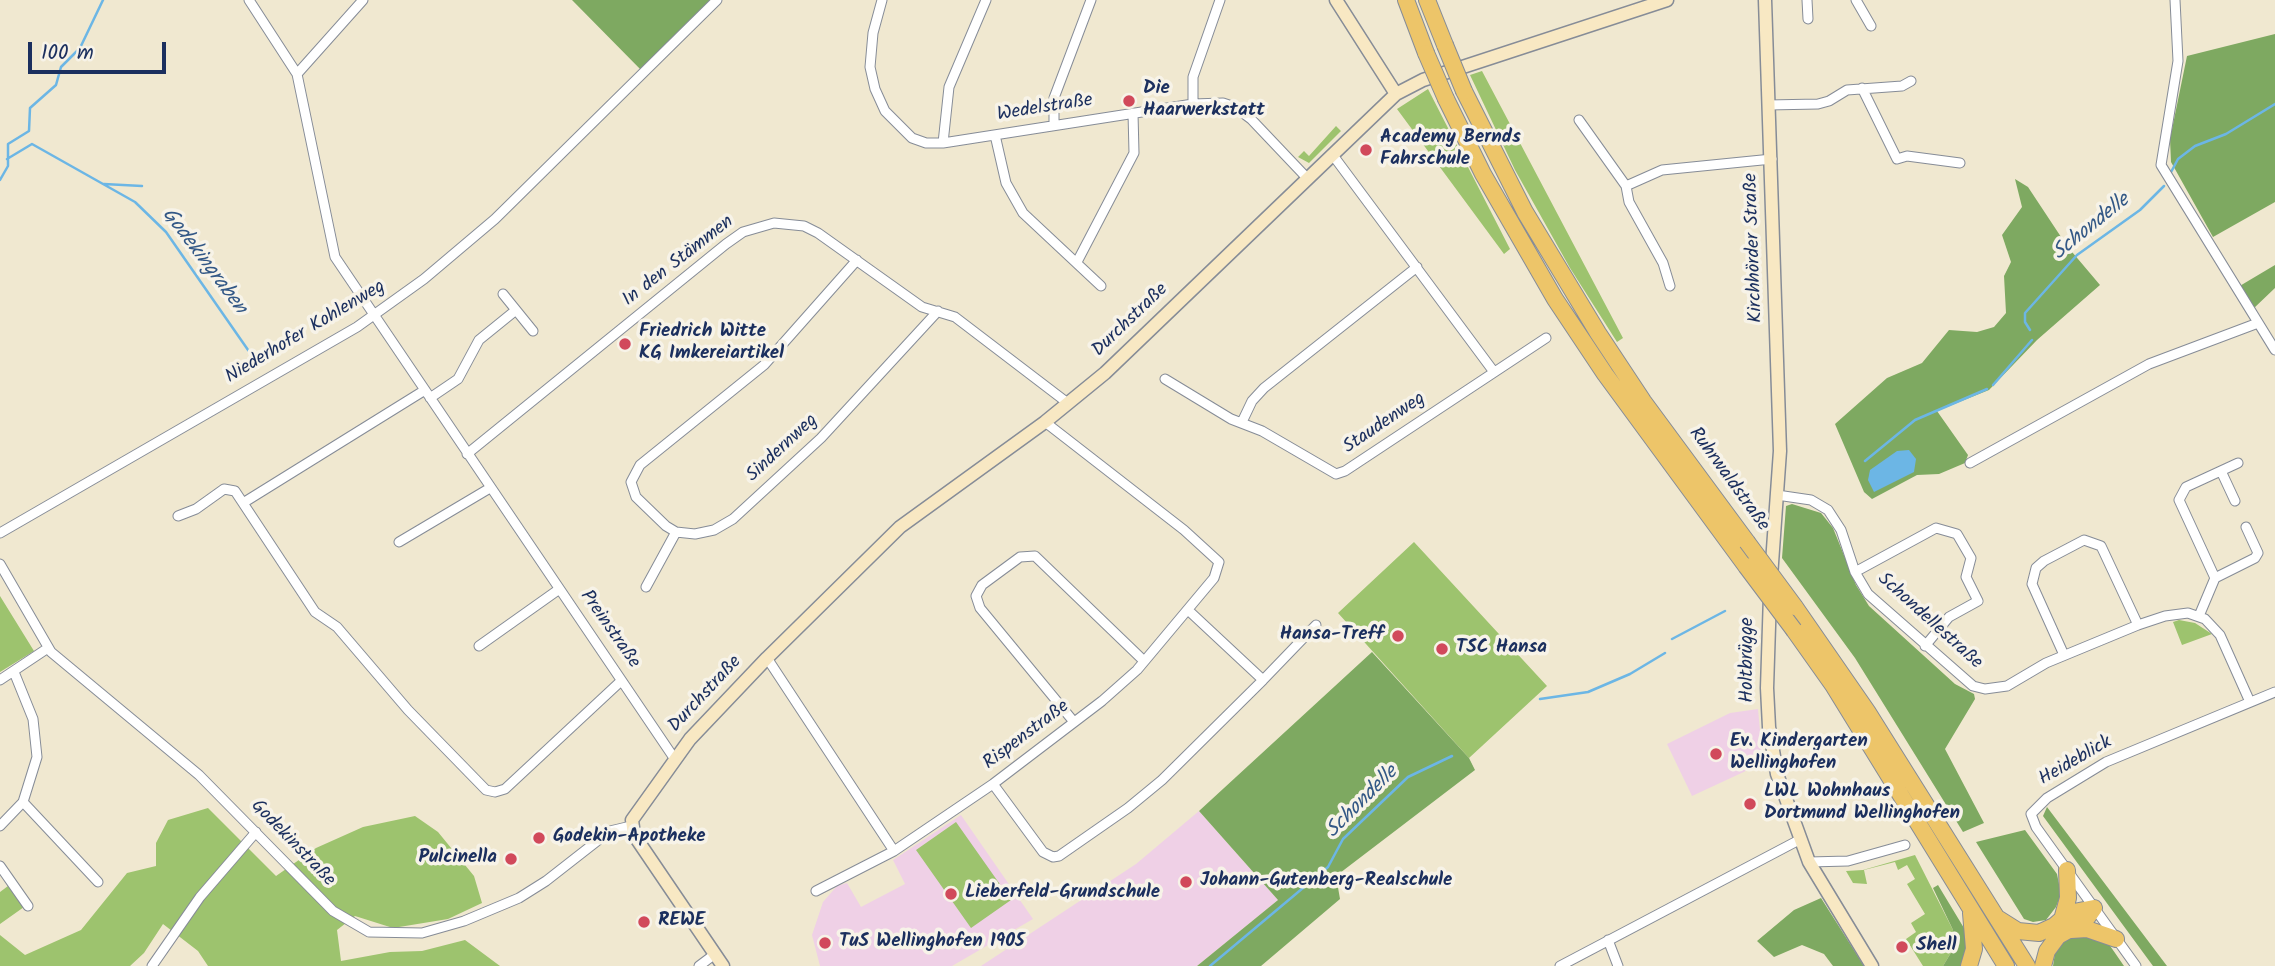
<!DOCTYPE html>
<meta charset="utf-8">
<style>
body{margin:0}
#map{position:relative;width:2275px;height:966px;overflow:hidden;background:#f0e8d0;font-family:Kalam,sans-serif}
canvas{display:block}
.scale{position:absolute;left:28px;top:42px;width:138px;height:32px;box-sizing:border-box;border:4px solid #1b2f5e;border-top:0;padding-left:9px;font-size:21px;line-height:24px;white-space:nowrap;color:#1b2f5e;-webkit-text-stroke:5px #f7f3e8;paint-order:stroke}
</style>
<div id="map">
<canvas width="2275" height="966"></canvas>
<div class="scale">100 m</div>
</div>
<script>
const ctx = document.querySelector('canvas').getContext('2d');
ctx.lineJoin = 'round';
function paint(path, color) {
  ctx.fillStyle = color;
  ctx.fill(path, 'evenodd');
}
function toPath(rows) {
  const path = new Path2D();
  for (const r of rows) {
    path.moveTo(r[0], r[1]);
    for (let i = 2; i < r.length; i += 2) path.lineTo(r[i], r[i + 1]);
  }
  return path;
}
function stroke(path, color, width, dash) {
  ctx.strokeStyle = color;
  ctx.lineWidth = width;
  ctx.lineCap = dash ? 'butt' : 'round';
  ctx.setLineDash(dash || []);
  ctx.stroke(path);
}
function label(font, color, halo, rows, align = 'center') {
  ctx.font = font + ' Kalam,sans-serif';
  ctx.lineWidth = 7;
  ctx.setLineDash([]);
  ctx.textBaseline = 'middle';
  ctx.strokeStyle = halo;
  ctx.fillStyle = color;
  for (const [text, x, y, turn = 0] of rows) {
    ctx.save();
    ctx.translate(x, y);
    ctx.rotate((+turn || 0) * Math.PI / 180);
    ctx.textAlign = isNaN(turn) ? turn : align;
    if (halo) ctx.strokeText(text, 0, 0);
    ctx.fillText(text, 0, 0);
    ctx.restore();
  }
}
const built = toPath([
 [1758,709,1763,763,1692,796,1667,744,1730,713],
 [1199,811,1278,900,1197,966,981,966,1136,864],
 [961,815,1033,919,952,966,820,966,812,935,823,902,837,886,847,883,861,907,905,884,893,860]
]);
const green = toPath([
 [1482,71,1623,338,1617,342,1570,268,1515,170,1470,75],
 [1428,89,1510,249,1504,254,1397,109],
 [1336,126,1341,131,1309,163,1298,157,1304,151,1309,156],
 [1414,542,1547,686,1469,758,1338,613],
 [0,596,34,651,0,672],
 [2179,620,2195,623,2212,634,2182,645,2173,622],
 [208,808,276,876,316,848,363,827,415,816,438,832,474,876,482,903,448,919,393,928,355,916,337,930,341,961,390,952,422,951,465,940,500,966,208,966,198,951,163,924,144,953,130,966,0,966,0,935,25,955,81,930,127,873,156,866,156,843,168,820],
 [956,822,1011,900,971,928,916,850],
 [1915,855,1953,930,1952,951,1943,966,1923,966,1906,939,1916,932,1911,923,1925,914,1907,884,1915,879,1907,865,1898,870,1895,862,1864,870,1867,884,1853,883,1846,871,1863,870],
 [8,886,24,907,0,924,0,892]
]);
const forest = toPath([
 [572,0,717,0,643,72],
 [2275,34,2275,202,2213,237,2171,162,2170,139,2187,56],
 [2015,179,2028,187,2067,246,2100,285,2037,340,1989,390,1937,411,1968,455,1965,463,1939,474,1917,475,1872,499,1864,492,1835,424,1887,378,1922,363,1949,330,1977,332,1994,327,2006,313,2004,276,2011,262,2002,235,2022,207],
 [2275,265,2275,288,2253,309,2238,287],
 [1792,504,1821,513,1833,528,1856,585,1869,606,1955,684,1974,694,1975,699,1945,749,1984,823,1963,832,1855,658,1782,558,1786,506],
 [1372,652,1469,758,1475,770,1336,876,1340,899,1261,966,1197,966,1278,900,1199,811],
 [2047,807,2167,966,2153,966,2043,816],
 [2025,830,2057,874,2061,894,2056,907,2046,920,2033,922,2024,919,1976,842],
 [1938,885,1967,933,1967,955,1960,966,1943,966,1952,951,1953,930,1933,888],
 [1821,898,1864,966,1833,966,1824,954,1802,945,1774,957,1757,941,1794,910],
 [2079,935,2104,937,2124,966,2053,966,2055,953,2065,940]
]);
const water = toPath([
 [1909,450,1916,459,1914,472,1874,492,1868,480,1870,470,1897,451]
]);
const stream = toPath([
 [7,159,32,144,135,202,166,232,255,360],
 [2170,174,2178,159,2195,146,2226,134,2275,104],
 [0,180,8,166,8,144,29,131,30,108,56,85,61,67,80,48,103,0],
 [104,184,142,186],
 [2030,330,2025,322,2025,313,2077,255,2140,210,2164,186],
 [1993,385,2032,340],
 [1865,461,1915,420,1987,389],
 [1672,639,1725,611],
 [1540,699,1588,692,1630,674,1665,653],
 [1210,966,1328,867,1343,839,1408,777,1452,756]
]);
const street = toPath([
 [249,0,297,74,335,257,674,758],
 [882,0,873,33,870,67,875,89,885,111,912,138,926,143,943,143,1193,104,1223,103,1235,107,1251,119,1307,178],
 [1807,0,1808,19],
 [1856,0,1871,26],
 [2175,0,2178,61,2161,165,2275,350],
 [297,74,363,0],
 [1862,88,1897,159,1907,156,1960,163],
 [1193,104,1193,77,1220,0],
 [1768,105,1818,104,1829,101,1847,90,1902,86,1911,81],
 [1579,120,1626,186,1629,202,1663,263,1670,286],
 [1054,125,1054,98,1091,0],
 [995,135,1006,183,1023,213,1101,286],
 [943,143,949,87,986,0],
 [1332,154,1494,372],
 [1626,186,1662,170,1772,159],
 [857,260,764,365,640,465,631,482,636,497,666,526,676,532,695,534,714,530,733,519,821,438,938,311],
 [1077,262,1134,153,1133,113],
 [503,294,533,331],
 [1165,379,1231,419,1262,431,1336,474,1345,471,1546,338],
 [430,398,458,379,479,340,516,310],
 [1242,422,1252,401,1264,388,1417,267],
 [467,454,726,244,743,232,774,223,804,226,818,233,922,307,955,317,1069,404],
 [1970,463,2149,364,2258,323],
 [2221,471,2235,501],
 [1777,495,1811,500,1828,510,1841,530,1855,572,1868,594,1973,686,1985,689,2007,686,2046,663,2138,625,2165,616,2188,613,2205,619,2220,635,2250,702],
 [243,503,425,390],
 [178,516,196,509,224,489,235,491,315,612,337,627,408,710,486,790,495,792,505,789,621,681],
 [0,533,357,327,424,279,495,219,717,0],
 [399,542,490,488],
 [0,564,51,652,199,775,333,911,369,932,422,933,464,921,519,898,546,881,610,831,631,826],
 [1855,572,1936,528,1957,534,1971,558,1966,577,1978,601,1949,617,1925,646],
 [2215,578,2179,500,2186,487,2238,463],
 [646,587,676,532],
 [2199,616,2215,578,2255,558,2258,553,2246,527],
 [479,646,558,590],
 [2064,655,2032,584,2036,568,2044,561,2084,540,2101,546,2138,625],
 [767,658,894,851],
 [0,680,48,648],
 [1263,680,1316,625],
 [1074,722,980,608,976,596,982,585,1020,557,1035,556,1144,661],
 [993,784,1043,852,1053,857,1059,856,1128,808,1162,780,1263,680,1188,610],
 [23,802,98,882],
 [0,826,23,802,37,757,33,719,14,672],
 [1809,862,1848,861,1905,845],
 [0,866,28,906],
 [816,891,894,851,993,784,1102,701,1137,670,1214,578,1219,562,1184,530,1045,422],
 [1608,940,1618,966],
 [152,966,200,897,256,832],
 [699,966,715,954],
 [1560,966,1799,840],
 [2136,966,2036,827,2031,814,2047,798,2106,762,2275,692]
]);
const secondary = toPath([
 [1336,0,1396,94],
 [1765,0,1780,451,1771,577],
 [1770,595,1767,688,1769,727,1777,774,1809,862,1872,966],
 [723,966,634,835,632,820,690,739,767,658,900,527,1045,422,1105,373,1396,94,1423,80,1667,0]
]);
const highway = toPath([
 [1406,0,1426,53],
 [1427,0,1445,45],
 [1464,91,1525,212,1598,333,1643,401,1747,542],
 [1446,99,1483,174,1555,299,1605,374,1746,566],
 [1795,607,1867,711,2027,966],
 [1794,630,1833,685,2006,966],
 [2063,916,2068,898,2067,870],
 [1999,919,2018,931,2039,933,2054,926,2069,913,2094,908],
 [2071,930,2087,929,2116,939],
 [1969,966,1974,949,1971,913],
 [2043,966,2047,951,2058,936,2085,921,2094,908]
]);
const highwayBridge = toPath([
 [1445,45,1464,91],
 [1426,53,1446,99],
 [1747,542,1795,607],
 [1746,566,1794,630]
]);
const markers = [
 [1129,101,7,"#d1495b"],
 [1366,150,7,"#d1495b"],
 [625,344,7,"#d1495b"],
 [1398,636,7,"#d1495b"],
 [1442,649,7,"#d1495b"],
 [1716,754,7,"#d1495b"],
 [1750,804,7,"#d1495b"],
 [539,838,7,"#d1495b"],
 [511,859,7,"#d1495b"],
 [1186,882,7,"#d1495b"],
 [951,894,7,"#d1495b"],
 [644,922,7,"#d1495b"],
 [825,943,7,"#d1495b"],
 [1902,947,7,"#d1495b"]
];
const poiNames = [
 ["Die",1143,90],
 ["Haarwerkstatt",1143,112],
 ["Academy Bernds",1380,139],
 ["Fahrschule",1380,161],
 ["Friedrich Witte",639,333],
 ["KG Imkereiartikel",639,355],
 ["Hansa-Treff",1384,636,"right"],
 ["TSC Hansa",1456,649],
 ["Ev. Kindergarten",1730,743],
 ["Wellinghofen",1730,765],
 ["LWL Wohnhaus",1764,793],
 ["Dortmund Wellinghofen",1764,815],
 ["Godekin-Apotheke",553,838],
 ["Pulcinella",497,859,"right"],
 ["Johann-Gutenberg-Realschule",1200,882],
 ["Lieberfeld-Grundschule",965,894],
 ["REWE",658,922],
 ["TuS Wellinghofen 1905",839,943],
 ["Shell",1916,947]
];
const streetNames = [
 ["Wedelstraße",1045,109,-9],
 ["Kirchhörder Straße",1755,248,-92],
 ["In den Stämmen",679,262,-38],
 ["Durchstraße",1131,321,-44],
 ["Niederhofer Kohlenweg",306,333,-31],
 ["Staudenweg",1385,424,-34],
 ["Sindernweg",783,449,-43],
 ["Ruhrwaldstraße",1728,480,54],
 ["Schondellestraße",1929,622,42],
 ["Preinstraße",609,630,55],
 ["Holtbrügge",1749,660,-90],
 ["Durchstraße",706,695,-47],
 ["Rispenstraße",1027,736,-37],
 ["Heideblick",2076,762,-30],
 ["Godekinstraße",292,844,46]
];
const waterNames = [
 ["Schondelle",2092,228,-39],
 ["Godekingraben",203,262,53],
 ["Schondelle",1363,803,-45]
];
paint(built, '#efd0e6');
paint(green, '#9dc36e');
paint(forest, '#7ea961');
paint(water, '#6cb6e5');
stroke(stream, '#6cb6e5', 2.5);
stroke(street, '#868c97', 11);
stroke(secondary, '#868c97', 15);
stroke(highway, '#868c97', 18);
stroke(street, '#fff', 9);
stroke(secondary, '#f8e8c3', 12);
stroke(highway, '#edc569', 16);
stroke(highwayBridge, '#868c97', 18, []);
stroke(highwayBridge, '#edc569', 16);
for (const [x, y, r, color] of markers) {
  const dot = new Path2D();
  dot.arc(x, y, r, 0, 2 * Math.PI);
  ctx.fillStyle = color;
  ctx.fill(dot);
  stroke(dot, '#f7f3e8', 2.5);
}
label('bold 19px', '#1b2f5e', '#f7f3e8', poiNames, 'left');
label('19px', '#1b2f5e', '#f7f3e8', streetNames);
label('italic 21px', '#335886', '#f7f3e8', waterNames);
</script>
